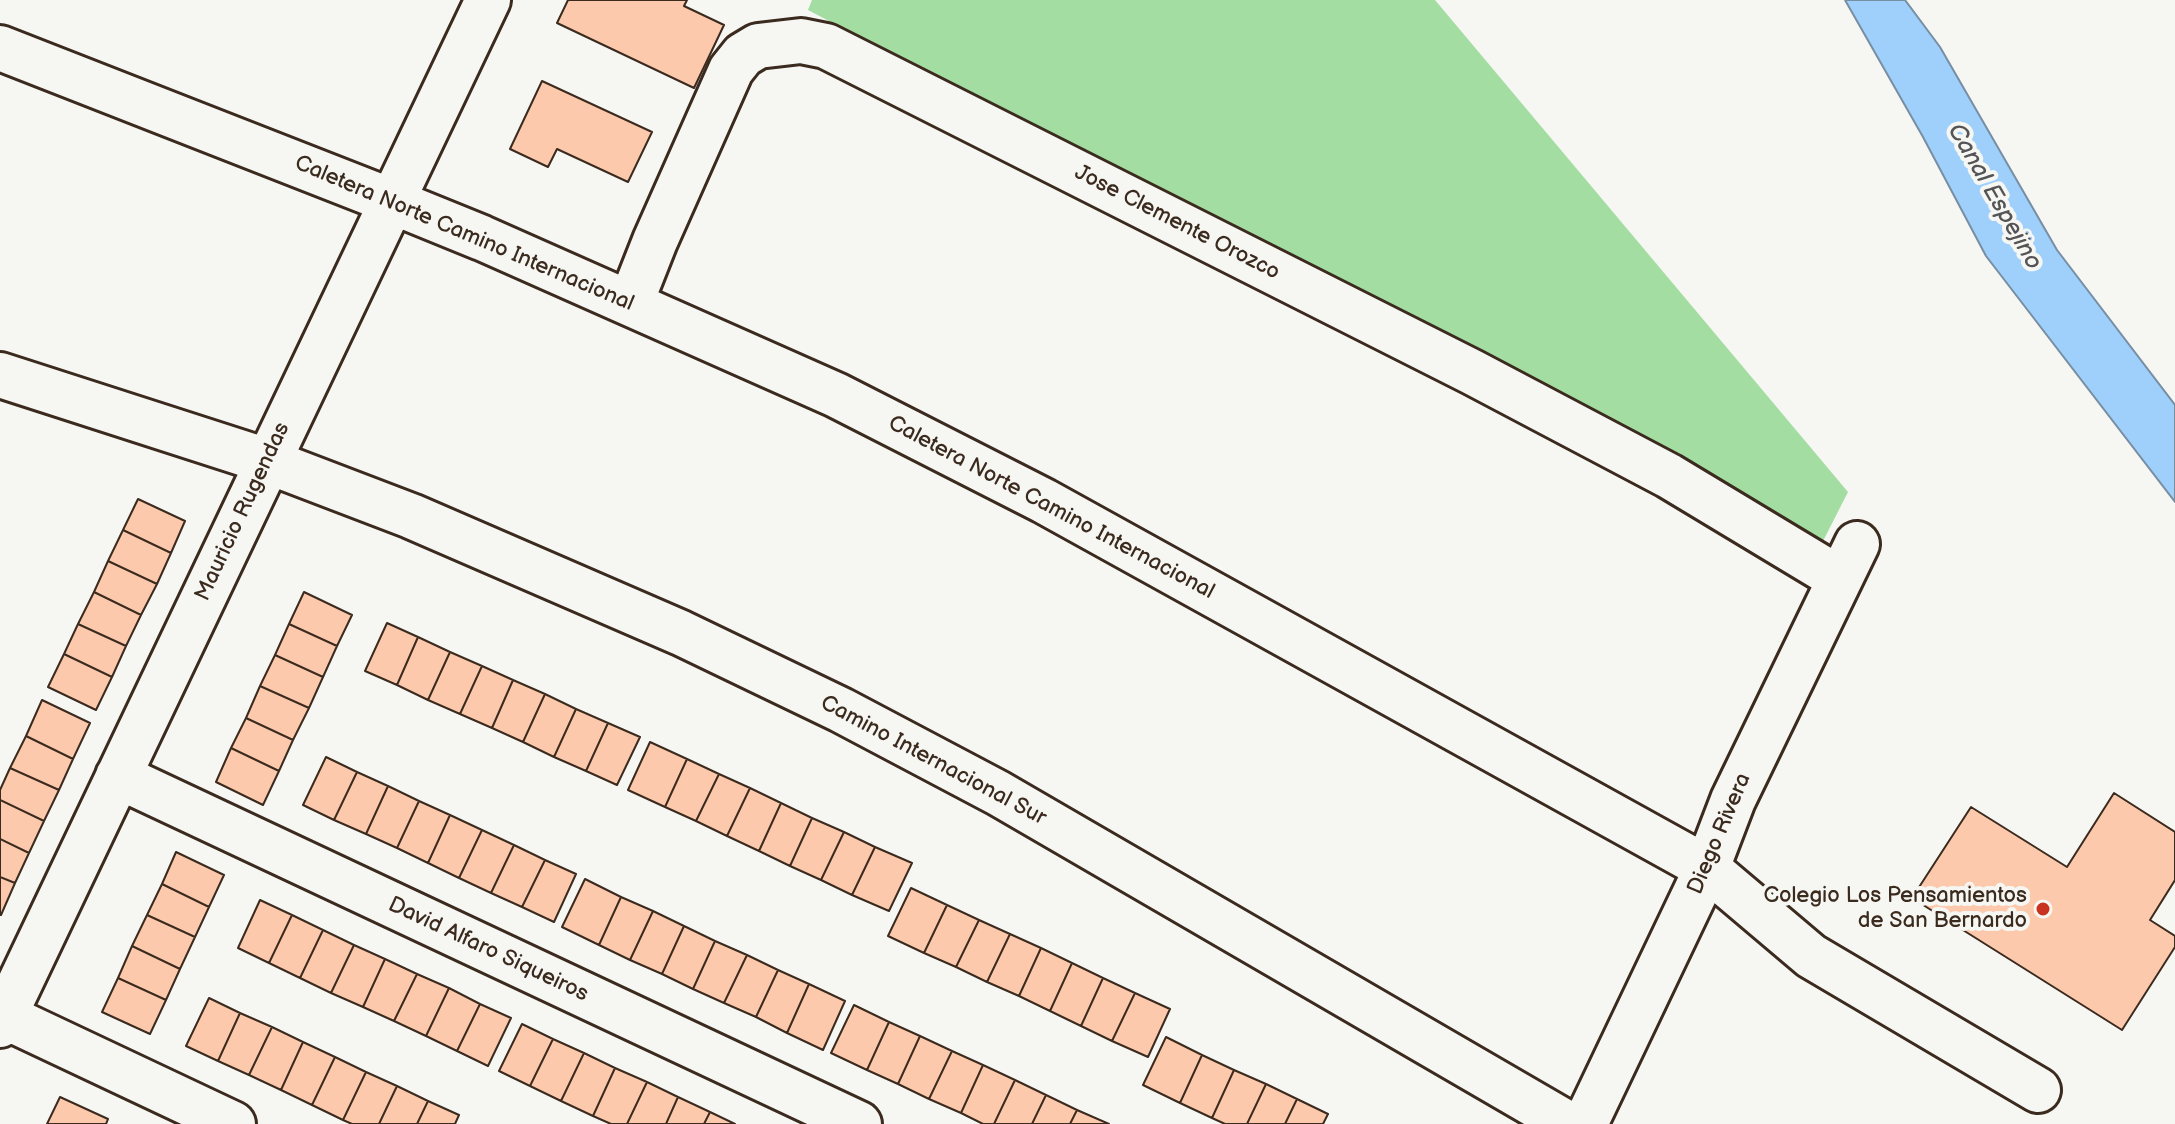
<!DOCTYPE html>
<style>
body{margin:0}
canvas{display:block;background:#f6f6f2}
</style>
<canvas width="2175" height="1124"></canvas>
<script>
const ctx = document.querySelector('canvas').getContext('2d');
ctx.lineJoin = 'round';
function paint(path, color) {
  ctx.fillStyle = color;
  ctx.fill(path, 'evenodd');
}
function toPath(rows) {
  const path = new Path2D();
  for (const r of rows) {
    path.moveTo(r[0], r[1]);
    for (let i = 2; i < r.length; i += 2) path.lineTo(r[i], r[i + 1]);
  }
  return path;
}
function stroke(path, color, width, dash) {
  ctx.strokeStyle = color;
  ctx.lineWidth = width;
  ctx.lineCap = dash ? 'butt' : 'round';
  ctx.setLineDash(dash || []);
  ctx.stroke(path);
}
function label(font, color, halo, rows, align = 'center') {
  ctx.font = font + ' "Balsamiq Sans",sans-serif';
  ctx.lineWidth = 8;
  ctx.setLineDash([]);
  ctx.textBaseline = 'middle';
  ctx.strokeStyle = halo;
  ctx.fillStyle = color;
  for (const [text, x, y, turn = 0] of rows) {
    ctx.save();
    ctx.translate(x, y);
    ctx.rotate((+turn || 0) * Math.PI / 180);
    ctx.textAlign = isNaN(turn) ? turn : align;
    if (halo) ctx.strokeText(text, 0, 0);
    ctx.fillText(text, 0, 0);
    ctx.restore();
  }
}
const green = toPath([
 [812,0,1435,0,1848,492,1822,543,808,10]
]);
const water = toPath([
 [1845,0,1905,0,1940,47,2057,250,2175,405,2175,502,1986,256,1923,137,1845,0]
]);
const building = toPath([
 [568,0,687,0,684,6,724,25,694,88,557,23,568,0],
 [542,81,652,132,628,182,557,149,548,167,510,149,542,81],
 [138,499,185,521,171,553,123,530,138,499],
 [123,530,171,553,157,584,108,561,123,530],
 [108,561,157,584,141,615,94,592,108,561],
 [94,592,141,615,126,646,78,624,94,592],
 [304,592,352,615,337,646,289,624,304,592],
 [387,623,418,637,397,685,365,671,387,623],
 [78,624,126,646,112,677,64,654,78,624],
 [289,624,337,646,323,677,275,655,289,624],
 [418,637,450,652,428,700,397,685,418,637],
 [450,652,482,666,460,714,428,700,450,652],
 [64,654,112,677,96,710,48,687,64,654],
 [275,655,323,677,309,708,260,686,275,655],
 [482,666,513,680,492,728,460,714,482,666],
 [513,680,545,694,523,742,492,728,513,680],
 [260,686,309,708,293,740,246,718,260,686],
 [545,694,576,709,554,757,523,742,545,694],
 [42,700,90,723,73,759,26,736,42,700],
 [576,709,608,723,586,771,554,757,576,709],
 [246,718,293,740,279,771,231,748,246,718],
 [608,723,640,737,617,785,586,771,608,723],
 [26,736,73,759,59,790,10,768,26,736],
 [650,742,687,759,665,807,628,790,650,742],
 [231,748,279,771,263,805,216,782,231,748],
 [326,757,357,772,334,820,303,805,326,757],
 [687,759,719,774,696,821,665,807,687,759],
 [10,768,59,790,44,821,0,800,0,790,10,768],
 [357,772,388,786,366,834,334,820,357,772],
 [719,774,750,788,727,836,696,821,719,774],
 [388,786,419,801,397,848,366,834,388,786],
 [750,788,781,803,759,851,727,836,750,788],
 [2114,793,2175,832,2175,880,2150,920,2175,936,2175,947,2122,1030,1912,898,1971,807,2067,867,2114,793],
 [0,800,44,821,29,853,0,839,0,800],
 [419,801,450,815,428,863,397,848,419,801],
 [781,803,812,818,790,866,759,851,781,803],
 [450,815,482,830,459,878,428,863,450,815],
 [812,818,844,832,821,880,790,866,812,818],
 [482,830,514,845,491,893,459,878,482,830],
 [844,832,875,847,852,895,821,880,844,832],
 [0,839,29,853,15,883,0,877,0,839],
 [514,845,545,860,522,907,491,893,514,845],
 [875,847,912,863,889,911,852,895,875,847],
 [176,852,224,875,209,907,162,884,176,852],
 [545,860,576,874,554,922,522,907,545,860],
 [0,877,15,883,1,915,0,915,0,877],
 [585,879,621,897,599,945,562,927,585,879],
 [162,884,209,907,195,937,147,915,162,884],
 [911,888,947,905,924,953,888,936,911,888],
 [621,897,653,911,630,960,599,945,621,897],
 [260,900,292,915,269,963,238,948,260,900],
 [947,905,979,920,956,967,924,953,947,905],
 [653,911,684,926,662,974,630,960,653,911],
 [147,915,195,937,180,969,132,946,147,915],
 [292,915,323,930,300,978,269,963,292,915],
 [979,920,1010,934,987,982,956,967,979,920],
 [684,926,715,941,693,989,662,974,684,926],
 [323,930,354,945,331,993,300,978,323,930],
 [1010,934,1041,948,1019,996,987,982,1010,934],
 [715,941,747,955,724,1003,693,989,715,941],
 [354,945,385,959,363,1007,331,993,354,945],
 [132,946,180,969,166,1000,118,978,132,946],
 [1041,948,1072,963,1050,1011,1019,996,1041,948],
 [747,955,778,970,756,1017,724,1003,747,955],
 [385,959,417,974,394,1021,363,1007,385,959],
 [1072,963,1103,978,1081,1026,1050,1011,1072,963],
 [778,970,809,984,787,1033,756,1017,778,970],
 [417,974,449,988,426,1036,394,1021,417,974],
 [118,978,166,1000,150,1034,102,1012,118,978],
 [1103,978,1135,993,1112,1041,1081,1026,1103,978],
 [809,984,845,1001,823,1050,787,1033,809,984],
 [449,988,480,1004,457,1051,426,1036,449,988],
 [1135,993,1170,1009,1148,1057,1112,1041,1135,993],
 [209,998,240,1013,218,1061,186,1046,209,998],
 [480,1004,511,1018,488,1066,457,1051,480,1004],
 [854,1005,889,1022,867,1070,831,1053,854,1005],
 [240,1013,272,1027,249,1075,218,1061,240,1013],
 [889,1022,920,1036,898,1084,867,1070,889,1022],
 [522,1024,553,1039,530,1086,499,1071,522,1024],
 [272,1027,303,1042,281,1090,249,1075,272,1027],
 [920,1036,952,1051,929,1099,898,1084,920,1036],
 [1166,1037,1202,1055,1180,1103,1143,1085,1166,1037],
 [553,1039,584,1053,561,1101,530,1086,553,1039],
 [303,1042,335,1057,312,1105,281,1090,303,1042],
 [952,1051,983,1065,961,1113,929,1099,952,1051],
 [584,1053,615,1068,593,1116,561,1101,584,1053],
 [1202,1055,1234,1070,1212,1118,1180,1103,1202,1055],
 [335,1057,366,1072,343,1120,312,1105,335,1057],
 [983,1065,1015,1080,994,1124,983,1124,961,1113,983,1065],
 [615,1068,647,1082,627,1124,611,1124,593,1116,615,1068],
 [1234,1070,1266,1084,1247,1124,1225,1124,1212,1118,1234,1070],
 [366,1072,397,1086,379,1124,352,1124,343,1120,366,1072],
 [1015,1080,1046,1095,1032,1124,994,1124,1015,1080],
 [647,1082,678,1097,666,1124,627,1124,647,1082],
 [1266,1084,1297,1099,1285,1124,1247,1124,1266,1084],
 [397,1086,428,1101,417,1124,379,1124,397,1086],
 [1046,1095,1077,1110,1070,1124,1032,1124,1046,1095],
 [60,1097,108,1119,106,1124,47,1124,60,1097],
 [678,1097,710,1112,704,1124,666,1124,678,1097],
 [1297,1099,1328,1114,1323,1124,1285,1124,1297,1099],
 [428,1101,459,1115,455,1124,417,1124,428,1101],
 [1077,1110,1109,1124,1070,1124,1077,1110],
 [710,1112,735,1124,704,1124,710,1112]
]);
const minor = toPath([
 [0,48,391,201,482,238,836,395,1044,501,1707,868,1811,956,2038,1090],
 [631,302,655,241,731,70,743,55,758,46,801,41,826,46,1472,372,1669,476,1840,579],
 [0,375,267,461,411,516,681,633,841,710,998,793,1568,1124],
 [118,776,859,1124],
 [4,1016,233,1124],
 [0,1025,488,0],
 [1585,1124,1707,868,1733,800,1857,544]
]);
const markers = [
 [2043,909,8,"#c8321e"]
];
const streetNames = [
 ["Jose Clemente Orozco",1177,223,27],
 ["Caletera Norte Camino Internacional",464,234,23],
 ["Caletera Norte Camino Internacional",1051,508,28],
 ["Mauricio Rugendas",243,512,-65],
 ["Camino Internacional Sur",933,761,28],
 ["Diego Rivera",1720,834,-67],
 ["David Alfaro Siqueiros",488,950,25]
];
const poiNames = [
 ["Colegio Los Pensamientos",2027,896],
 ["de San Bernardo",2027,921]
];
const waterNames = [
 ["Canal Espejino",1994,197,60]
];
paint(green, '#a4dda2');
paint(water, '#9fd0fc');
stroke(water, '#778ea3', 2);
paint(building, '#fcc9ac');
stroke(building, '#3b2a1e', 2);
stroke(minor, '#3b2a1e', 50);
stroke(minor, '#f6f6f2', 44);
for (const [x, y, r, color] of markers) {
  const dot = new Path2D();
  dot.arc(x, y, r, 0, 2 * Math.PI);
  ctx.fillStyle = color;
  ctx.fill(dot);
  stroke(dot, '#f6f6f2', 3);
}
label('22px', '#3b2a1e', '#f6f6f2', streetNames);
label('22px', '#3b2a1e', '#f6f6f2', poiNames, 'right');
label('italic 24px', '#545456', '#f6f6f2', waterNames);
</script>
